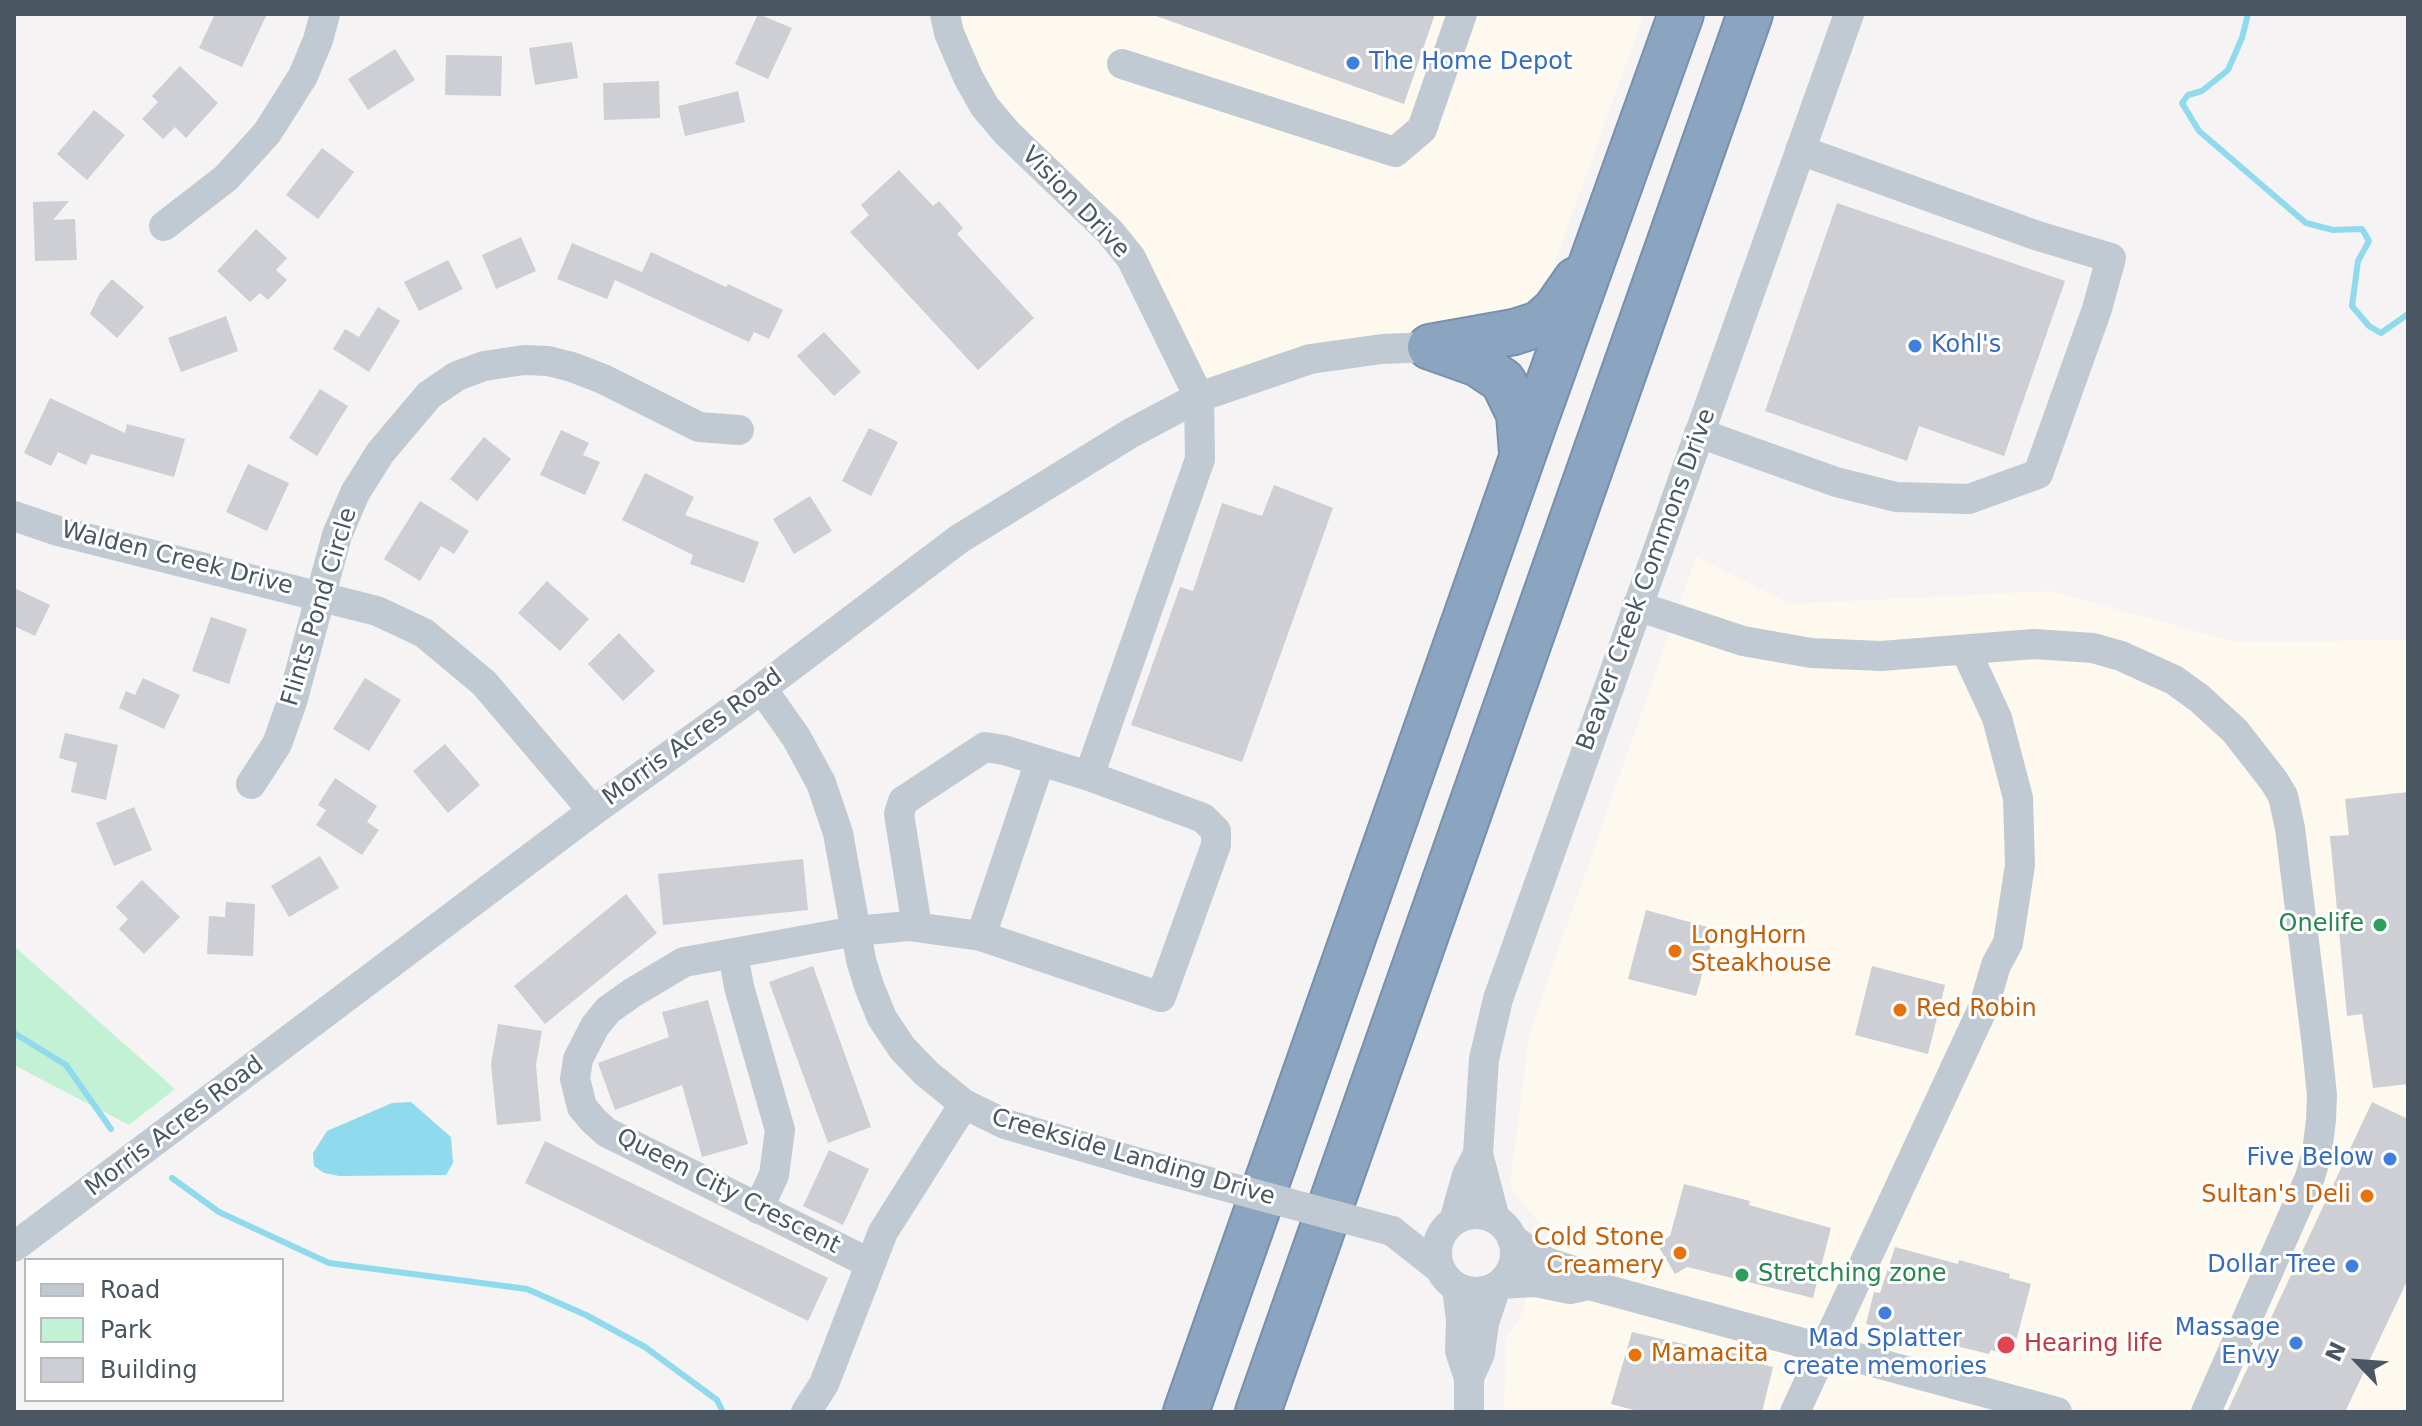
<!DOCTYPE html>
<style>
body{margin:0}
#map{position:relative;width:2422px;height:1426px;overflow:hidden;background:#f5f3f3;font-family:"DejaVu Sans",sans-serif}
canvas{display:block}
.frame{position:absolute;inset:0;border:16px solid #4a5661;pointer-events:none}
.legend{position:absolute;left:24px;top:1258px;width:260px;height:144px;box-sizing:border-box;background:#fff;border:2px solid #b7bbc0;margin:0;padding:10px 14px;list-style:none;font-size:24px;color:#4a5661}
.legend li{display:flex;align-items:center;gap:16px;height:40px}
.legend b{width:40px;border:2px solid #b7bbc0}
.north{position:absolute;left:2318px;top:1322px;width:80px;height:80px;-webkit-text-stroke:6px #fff;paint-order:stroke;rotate:295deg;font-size:22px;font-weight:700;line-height:32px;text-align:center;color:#4a5661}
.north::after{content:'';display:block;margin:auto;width:28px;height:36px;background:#4a5661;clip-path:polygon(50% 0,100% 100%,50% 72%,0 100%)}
</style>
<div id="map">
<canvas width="2422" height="1426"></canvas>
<div class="frame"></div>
<ul class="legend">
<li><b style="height:10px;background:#c1cad2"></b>Road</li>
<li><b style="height:22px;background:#c3f1d5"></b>Park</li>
<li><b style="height:22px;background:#cdcfd5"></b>Building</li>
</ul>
<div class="north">N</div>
</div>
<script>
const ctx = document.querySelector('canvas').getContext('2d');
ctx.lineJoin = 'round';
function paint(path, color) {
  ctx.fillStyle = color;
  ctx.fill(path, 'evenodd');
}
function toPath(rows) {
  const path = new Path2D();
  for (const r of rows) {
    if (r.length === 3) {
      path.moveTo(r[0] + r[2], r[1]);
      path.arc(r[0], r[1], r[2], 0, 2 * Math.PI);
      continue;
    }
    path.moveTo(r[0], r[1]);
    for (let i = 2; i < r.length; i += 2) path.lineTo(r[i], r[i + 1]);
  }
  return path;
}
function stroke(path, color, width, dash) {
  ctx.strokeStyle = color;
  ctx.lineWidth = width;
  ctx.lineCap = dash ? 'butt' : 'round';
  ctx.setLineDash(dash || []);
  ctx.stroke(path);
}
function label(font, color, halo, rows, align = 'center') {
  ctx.font = font + ' "DejaVu Sans",sans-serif';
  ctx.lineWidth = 6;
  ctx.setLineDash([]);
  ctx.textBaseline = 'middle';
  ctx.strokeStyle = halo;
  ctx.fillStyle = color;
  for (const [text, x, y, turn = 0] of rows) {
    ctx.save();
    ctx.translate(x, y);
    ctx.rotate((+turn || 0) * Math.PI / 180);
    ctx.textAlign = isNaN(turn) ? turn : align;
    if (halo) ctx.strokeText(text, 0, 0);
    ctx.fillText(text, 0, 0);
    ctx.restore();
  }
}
const commercial = toPath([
 [945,14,1644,14,1541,301,1382,349,1199,397,1150,293,1007,133],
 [1696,557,1790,604,2050,591,2235,642,2408,640,2408,1412,1504,1412,1506,1338,1520,1318,1548,1232,1521,1202,1510,1185,1529,1034]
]);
const green = toPath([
 [14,946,175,1089,129,1125,14,1065]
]);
const water = toPath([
 [411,1102,451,1137,453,1163,446,1175,339,1176,324,1173,314,1166,313,1153,327,1131,392,1103]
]);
const stream = toPath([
 [2248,14,2242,38,2228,70,2202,91,2188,95,2182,103,2199,131,2306,223,2333,230,2362,229,2369,241,2358,261,2352,306,2369,326,2381,333,2408,314],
 [14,1033,66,1065,111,1129],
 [172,1178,219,1212,329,1263,527,1289,586,1315,645,1347,717,1400,723,1412]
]);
const building = toPath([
 [215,14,267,14,242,67,199,48],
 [758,14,792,28,768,79,735,64],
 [1156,14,1435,14,1404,104,1156,16],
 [572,42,578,78,535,85,529,48],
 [395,49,415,80,368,110,348,79],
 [446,55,502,56,501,96,445,95],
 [180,66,218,103,186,138,175,127,163,139,142,119,158,102,152,96],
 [659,81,660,118,604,120,603,83],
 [738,91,745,122,685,136,678,106],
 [94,110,125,135,87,180,57,154],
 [322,148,354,172,318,219,286,195],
 [899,170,933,206,939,201,963,228,957,234,1034,318,978,370,850,232,869,215,861,205],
 [69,201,53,220,75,219,77,260,35,261,33,202],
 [1837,203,2065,281,2004,456,1919,426,1907,461,1765,411],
 [256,229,287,258,276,270,287,280,268,300,260,293,250,302,217,271],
 [521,237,536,271,496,289,482,255],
 [572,243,642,272,651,252,726,287,728,284,783,310,769,339,754,332,749,342,615,280,607,299,557,279],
 [448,260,463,289,419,311,404,282],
 [112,279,144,307,117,338,90,314,100,293],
 [378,307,400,321,369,372,333,349,345,329,359,337],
 [226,316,238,351,181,372,168,338],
 [824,332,861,372,834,396,797,356],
 [320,389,348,406,317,456,289,438],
 [50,398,125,433,127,424,185,439,174,477,91,454,86,465,58,452,51,466,24,453],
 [869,428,898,442,871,496,842,481],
 [561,430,589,443,583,455,600,462,585,495,540,475],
 [484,437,511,459,477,501,450,479],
 [248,464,289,483,267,531,226,512],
 [645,473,694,497,685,515,759,542,744,583,690,564,693,555,622,520],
 [1274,485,1333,508,1242,762,1131,725,1180,587,1193,591,1222,503,1262,516],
 [810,496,832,531,794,554,773,519],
 [420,501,469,531,454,554,441,546,420,581,384,559],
 [547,581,589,619,560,651,518,613],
 [14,588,50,605,35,636,14,626],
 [211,617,247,629,229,684,192,671],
 [619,633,655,671,623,701,588,664],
 [143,678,180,695,164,729,119,708,126,691,135,695],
 [365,678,401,700,369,751,333,729],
 [65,733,118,745,106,800,71,792,77,763,59,758],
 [445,744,480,785,448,813,413,771],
 [335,778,377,806,367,822,379,830,362,855,316,825,326,810,318,805],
 [2408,792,2408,1084,2373,1088,2362,1014,2347,1016,2330,836,2349,835,2345,799],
 [134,807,152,850,114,866,96,823],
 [320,856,339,888,289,917,271,886],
 [803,859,808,910,663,925,658,874],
 [142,880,180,917,144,954,119,929,128,919,116,907],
 [626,894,657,933,545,1024,514,986],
 [226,902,255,904,253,956,207,954,209,916,225,917],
 [1646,910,1715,929,1696,996,1628,979],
 [813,966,871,1127,828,1143,769,982],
 [1872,966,1945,985,1928,1054,1855,1035],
 [708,1000,748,1144,702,1157,682,1085,615,1110,598,1063,669,1037,662,1012],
 [498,1024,542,1031,536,1065,541,1121,497,1125,491,1064],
 [2372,1102,2408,1119,2408,1279,2345,1412,2227,1412],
 [545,1141,828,1278,808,1321,525,1183],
 [829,1150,869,1169,843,1225,803,1206],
 [1684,1184,1750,1201,1749,1205,1831,1228,1813,1298,1687,1267,1675,1274,1657,1244,1670,1236],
 [1895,1247,1958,1264,1959,1260,2010,1274,2009,1278,2031,1284,2012,1356,1991,1350,1989,1354,1866,1324,1874,1292,1880,1293],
 [1632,1332,1701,1348,1702,1345,1753,1358,1753,1362,1773,1367,1762,1412,1641,1412,1611,1404]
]);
const minor = toPath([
 [1122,64,1395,152,1422,129,1462,14],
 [164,226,226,178,267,133,303,76,318,40,325,14],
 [1699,433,1836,482,1896,497,1969,499,2038,474,2097,309,2111,258,2035,235,1800,150],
 [14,516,58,531,377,611,424,633,484,683,593,811],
 [1637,606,1743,641,1811,653,1881,656,2034,644,2093,648,2121,656,2174,680,2199,698,2235,731,2274,781,2283,796,2290,828,2317,1047,2322,1095,2321,1120,2317,1153,2310,1177,2206,1412],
 [762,689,796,737,821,783,838,833,861,960,869,986,882,1018,902,1048,926,1073,964,1104,1005,1124,1146,1165],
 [251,784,277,744,292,702,337,535,355,493,380,453,429,395,457,376,484,366,524,360,548,361,572,367,603,379,699,427,739,430],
 [917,927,899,814,903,801,985,747,1004,750,1089,776],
 [981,936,1040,761],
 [733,953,739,987,780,1130,774,1175,758,1209],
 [1476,1253,39],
 [1495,1219,1478,1154,1484,1059,1498,999,1849,14],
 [1454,1221,1467,1175,1478,1154],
 [1392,1231,1439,1268],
 [1512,1239,1546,1262,1577,1272,1583,1278],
 [14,1247,593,811,737,707,959,539,1131,433,1199,397,1310,359,1382,349,1430,347],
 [869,1263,606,1132,593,1120,582,1107,575,1079,578,1059,595,1026,608,1010,632,993,684,962,856,931,908,926,981,936,1161,997,1216,845,1216,831,1203,818,1089,776,1200,459,1199,397,1131,258,1110,232,1007,133,985,107,968,77,949,33,945,14],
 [1500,1284,1536,1282,1570,1289,1589,1285,2057,1412],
 [1457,1288,1461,1320,1460,1351,1469,1378,1469,1412],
 [1469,1378,1480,1353,1484,1323,1496,1287],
 [806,1412,824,1384,883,1232,964,1104],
 [1795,1412,1984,1006,1996,965,2008,943,2020,865,2018,798,1997,718,1966,651]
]);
const highway = toPath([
 [1430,347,1514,332,1539,324,1555,310,1576,280],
 [1433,348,1478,364,1503,381,1519,414,1522,453],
 [1186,1412,1536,418,1681,14],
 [1258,1412,1750,14]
]);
const minorBridge = toPath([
 [1146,1165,1392,1231]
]);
const markers = [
 [1353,63,8,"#3f7fe0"],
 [1915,346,8,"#3f7fe0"],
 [2380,925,8,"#2e9e5b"],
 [1675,951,8,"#e8710a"],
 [1900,1010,8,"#e8710a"],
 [2390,1159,8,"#3f7fe0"],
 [2367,1196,8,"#e8710a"],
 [1680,1253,8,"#e8710a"],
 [2352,1266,8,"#3f7fe0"],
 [1742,1275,8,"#2e9e5b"],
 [1885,1313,8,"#3f7fe0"],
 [2296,1343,8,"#3f7fe0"],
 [2006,1345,10,"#e0444e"],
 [1635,1355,8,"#e8710a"]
];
const shopNames = [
 ["The Home Depot",1369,63,"left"],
 ["Kohl's",1931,346,"left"],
 ["Five Below",2374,1159],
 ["Dollar Tree",2336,1266],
 ["Massage",2280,1329],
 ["Envy",2280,1357],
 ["Mad Splatter",1885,1340,"center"],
 ["create memories",1885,1368,"center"]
];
const streetNames = [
 ["Vision Drive",1075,203,46],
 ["Walden Creek Drive",177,559,14],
 ["Beaver Creek Commons Drive",1647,580,-70],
 ["Flints Pond Circle",320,607,-73],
 ["Morris Acres Road",693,738,-36],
 ["Morris Acres Road",175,1127,-37],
 ["Creekside Landing Drive",1133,1158,16],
 ["Queen City Crescent",728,1192,27]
];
const leisureNames = [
 ["Onelife",2364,925],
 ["Stretching zone",1758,1275,"left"]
];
const foodNames = [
 ["LongHorn",1691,937],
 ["Steakhouse",1691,965],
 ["Red Robin",1916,1010],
 ["Sultan's Deli",2351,1196,"right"],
 ["Cold Stone",1664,1239,"right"],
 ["Creamery",1664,1267,"right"],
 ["Mamacita",1651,1355]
];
const healthNames = [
 ["Hearing life",2024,1345]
];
paint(commercial, '#fdf9ef');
paint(green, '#c3f1d5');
paint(water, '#90daee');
stroke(stream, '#90daee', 6);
paint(building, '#cdcfd5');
stroke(highway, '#7690ad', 48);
stroke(minor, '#c1cad2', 30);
stroke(highway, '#8ba5c1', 44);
stroke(minorBridge, '#c1cad2', 30);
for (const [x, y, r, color] of markers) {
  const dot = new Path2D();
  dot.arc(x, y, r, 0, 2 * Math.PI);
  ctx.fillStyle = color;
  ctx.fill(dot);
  stroke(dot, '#fff', 3);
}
label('24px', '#366cbe', '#fff', shopNames, 'right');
label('24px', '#4a5661', '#fff', streetNames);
label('24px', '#27864d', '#fff', leisureNames, 'right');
label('24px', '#c56008', '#fff', foodNames, 'left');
label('24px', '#be3a42', '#fff', healthNames, 'left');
</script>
